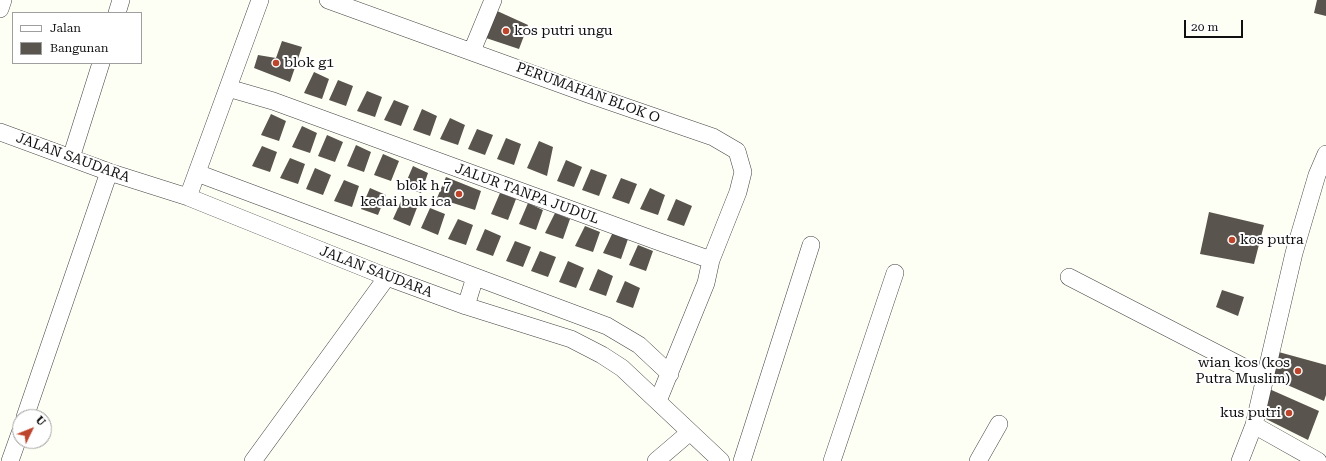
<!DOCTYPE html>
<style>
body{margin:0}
#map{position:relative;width:1326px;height:461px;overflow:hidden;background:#fefff4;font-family:"Roboto Serif",serif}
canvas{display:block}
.legend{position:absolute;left:12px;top:12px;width:130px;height:52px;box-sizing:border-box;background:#fff;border:1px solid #9f9f9f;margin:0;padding:5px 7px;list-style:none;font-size:12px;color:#101010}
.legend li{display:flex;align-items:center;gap:8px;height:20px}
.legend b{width:20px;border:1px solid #9f9f9f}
.north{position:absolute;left:12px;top:409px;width:40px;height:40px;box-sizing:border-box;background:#fff;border:1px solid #9f9f9f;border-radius:50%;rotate:47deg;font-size:11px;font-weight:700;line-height:16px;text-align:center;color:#101010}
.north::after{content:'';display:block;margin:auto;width:14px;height:18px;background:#bd452b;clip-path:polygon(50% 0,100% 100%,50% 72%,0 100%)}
.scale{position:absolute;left:1184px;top:20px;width:59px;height:18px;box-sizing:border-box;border:2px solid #101010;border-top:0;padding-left:5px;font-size:12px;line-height:14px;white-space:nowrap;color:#101010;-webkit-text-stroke:3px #fff;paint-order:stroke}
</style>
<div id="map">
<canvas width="1326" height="461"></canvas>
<ul class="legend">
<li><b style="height:5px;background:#fff"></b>Jalan</li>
<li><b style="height:11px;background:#59544d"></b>Bangunan</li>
</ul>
<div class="north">U</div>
<div class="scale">20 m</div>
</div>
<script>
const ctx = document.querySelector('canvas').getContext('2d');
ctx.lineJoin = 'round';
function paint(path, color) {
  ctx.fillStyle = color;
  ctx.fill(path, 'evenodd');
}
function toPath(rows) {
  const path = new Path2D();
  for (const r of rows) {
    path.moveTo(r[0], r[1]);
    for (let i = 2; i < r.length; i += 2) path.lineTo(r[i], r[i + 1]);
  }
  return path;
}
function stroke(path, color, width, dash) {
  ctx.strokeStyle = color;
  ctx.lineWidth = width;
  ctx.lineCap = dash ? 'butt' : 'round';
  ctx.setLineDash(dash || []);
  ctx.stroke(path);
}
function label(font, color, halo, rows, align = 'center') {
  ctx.font = font + ' "Roboto Serif",serif';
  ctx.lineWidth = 4;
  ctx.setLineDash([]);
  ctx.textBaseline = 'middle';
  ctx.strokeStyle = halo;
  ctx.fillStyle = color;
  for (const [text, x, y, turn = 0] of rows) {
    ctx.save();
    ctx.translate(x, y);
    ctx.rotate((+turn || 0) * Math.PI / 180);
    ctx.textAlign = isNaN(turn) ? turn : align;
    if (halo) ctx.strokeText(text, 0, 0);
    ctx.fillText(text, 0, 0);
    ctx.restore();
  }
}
const building = toPath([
 [1317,0,1326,0,1326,16,1314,13],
 [495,10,528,25,519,49,483,37],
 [282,41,302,47,290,82,254,68,258,55,276,58],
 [314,72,329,79,322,99,304,93],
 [338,80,353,86,346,106,329,100],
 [367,91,382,97,375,117,357,111],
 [394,100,409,106,401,126,384,120],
 [422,109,437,116,430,136,413,130],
 [271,114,286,121,279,141,261,135],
 [450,118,465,125,458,145,440,139],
 [302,126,317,133,310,153,292,147],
 [477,129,493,135,485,155,468,149],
 [327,135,343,142,335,162,318,156],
 [506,138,521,144,514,165,497,159],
 [539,141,553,147,547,176,527,168],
 [356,145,371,152,364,172,347,166],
 [262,146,277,152,270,172,252,166],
 [383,154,399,161,391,181,374,175],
 [290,158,305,164,298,184,280,178],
 [566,160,582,167,574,187,557,181],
 [413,166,428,173,421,193,404,187],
 [315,168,331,175,323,195,306,189],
 [591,169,607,175,599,196,582,190],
 [446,177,481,191,475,210,437,198],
 [621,178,637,184,629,204,612,198],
 [344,180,359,186,352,207,334,201],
 [370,188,386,195,378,215,361,209],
 [650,188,665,195,658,215,640,209],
 [500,193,516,199,508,220,491,214],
 [402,199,418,205,410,226,393,219],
 [676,199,692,206,684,226,667,220],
 [528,203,543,210,536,230,519,224],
 [430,208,445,214,438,235,421,228],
 [1209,212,1264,225,1254,264,1200,254],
 [555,213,570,219,563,239,545,233],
 [458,219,473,225,466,245,448,239],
 [585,226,600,232,593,252,575,246],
 [485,229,501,236,493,256,476,250],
 [613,232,628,239,621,259,603,253],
 [515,241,531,247,523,267,506,261],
 [638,245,653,251,646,271,629,265],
 [540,251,556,257,548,277,531,271],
 [568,261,584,268,576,288,559,282],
 [598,269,613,276,606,296,589,290],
 [625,281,640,288,633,308,616,302],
 [1222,290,1244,297,1238,316,1216,307],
 [1275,351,1326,365,1326,395,1324,401,1269,377],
 [1267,388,1319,411,1308,440,1258,415]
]);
const street = toPath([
 [328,0,588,94,713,137,737,151,743,172,738,192,711,260,706,283,658,401],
 [0,9,3,0],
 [117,13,121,0],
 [472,51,493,0],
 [228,88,273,101,657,241,711,260],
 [0,132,109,172,188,197,387,277,466,306,571,339,602,355,622,368,721,461],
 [71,158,101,63],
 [197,173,607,326,639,345,670,374],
 [188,197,260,0],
 [1069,277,1265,378],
 [466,306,475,277],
 [25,417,109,172],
 [1254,425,1318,461],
 [10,461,20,433],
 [253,461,387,277],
 [656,461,690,432],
 [742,461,811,245],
 [832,461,895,273],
 [978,461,999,424],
 [1240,461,1254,425,1294,253,1317,175,1326,154]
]);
const markers = [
 [506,31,4,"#bd452b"],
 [276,63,4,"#bd452b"],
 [459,194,4,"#bd452b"],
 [1232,240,4,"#bd452b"],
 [1298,371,4,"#bd452b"],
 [1289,413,4,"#bd452b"]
];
const poiNames = [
 ["kos putri ungu",514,31],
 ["blok g1",284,63],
 ["blok h 7",451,186,"right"],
 ["kedai buk ica",451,202,"right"],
 ["kos putra",1240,240],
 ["wian kos (kos",1290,363,"right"],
 ["Putra Muslim)",1290,379,"right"],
 ["kus putri",1281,413,"right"]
];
const streetNames = [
 ["PERUMAHAN BLOK O",588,93,20],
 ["JALAN SAUDARA",73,158,20],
 ["JALUR TANPA JUDUL",527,194,20],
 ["JALAN SAUDARA",376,272,21]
];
paint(building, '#59544d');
stroke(street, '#434343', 18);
stroke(street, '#fff', 17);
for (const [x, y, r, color] of markers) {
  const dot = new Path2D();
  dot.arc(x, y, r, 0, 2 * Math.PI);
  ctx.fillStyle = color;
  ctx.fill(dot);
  stroke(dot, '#fff', 1.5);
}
label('14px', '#101010', '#fff', poiNames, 'left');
label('14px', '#101010', '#fff', streetNames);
</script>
